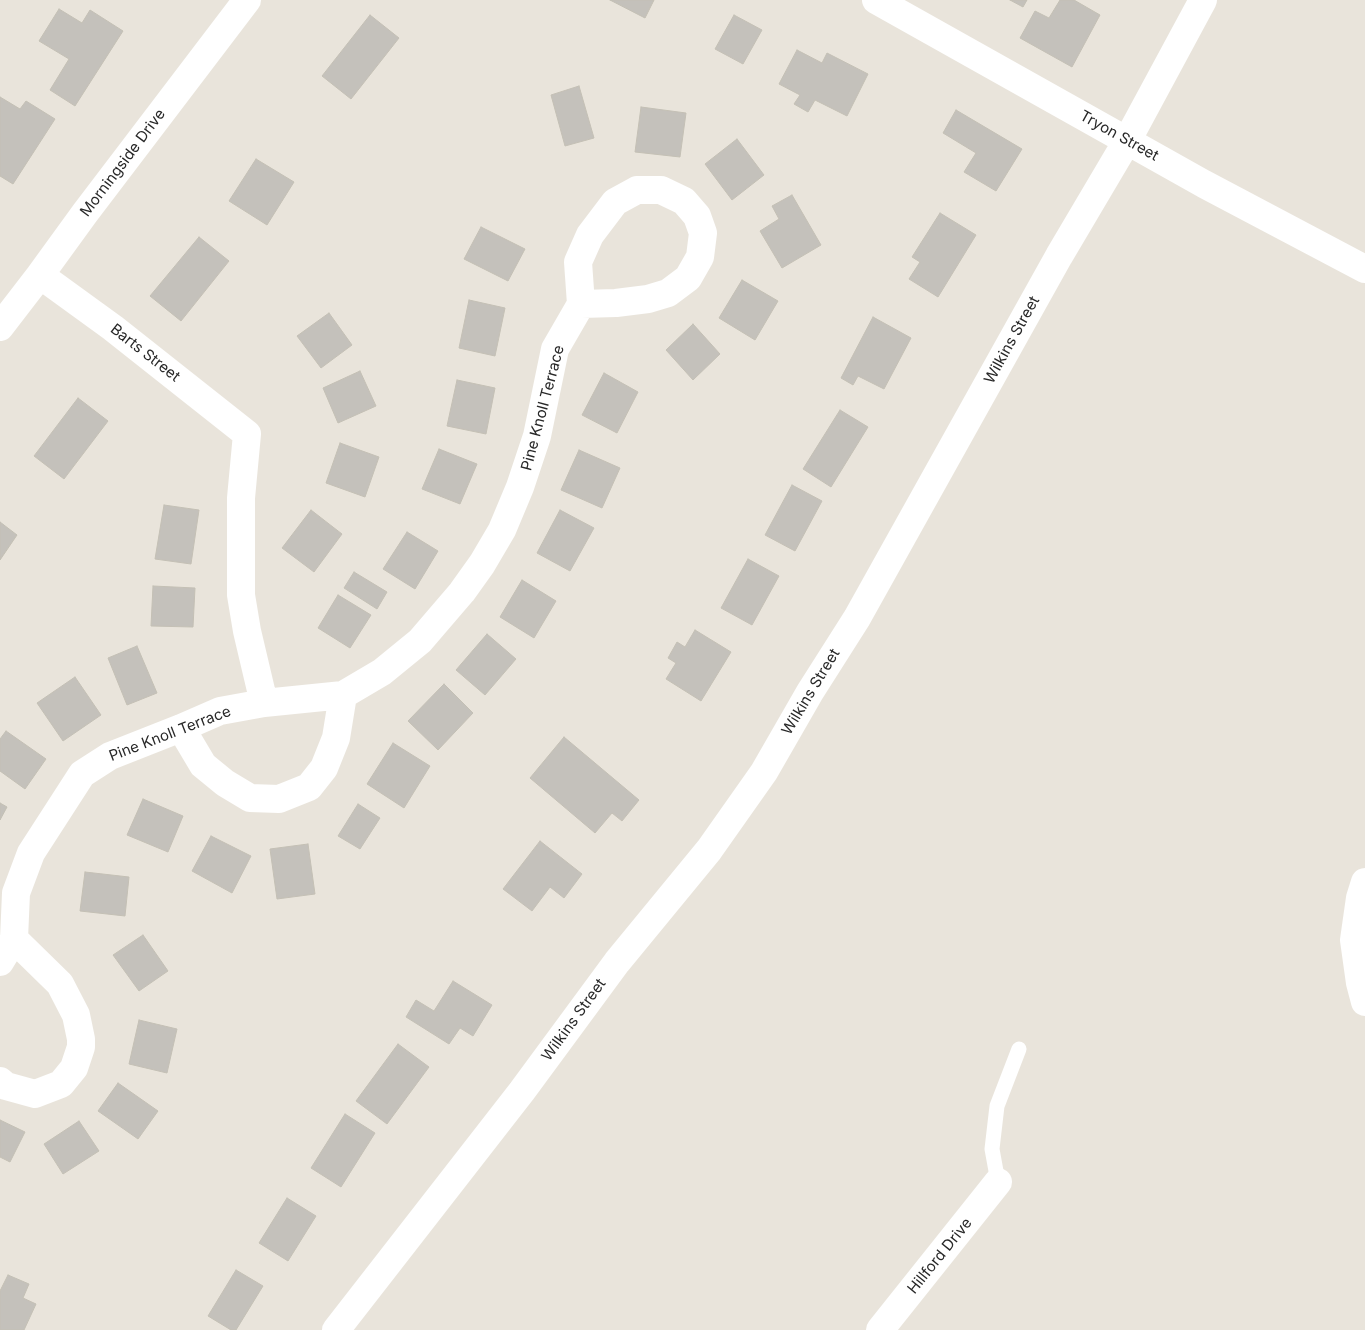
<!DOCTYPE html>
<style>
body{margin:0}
canvas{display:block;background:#e9e4db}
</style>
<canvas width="1365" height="1330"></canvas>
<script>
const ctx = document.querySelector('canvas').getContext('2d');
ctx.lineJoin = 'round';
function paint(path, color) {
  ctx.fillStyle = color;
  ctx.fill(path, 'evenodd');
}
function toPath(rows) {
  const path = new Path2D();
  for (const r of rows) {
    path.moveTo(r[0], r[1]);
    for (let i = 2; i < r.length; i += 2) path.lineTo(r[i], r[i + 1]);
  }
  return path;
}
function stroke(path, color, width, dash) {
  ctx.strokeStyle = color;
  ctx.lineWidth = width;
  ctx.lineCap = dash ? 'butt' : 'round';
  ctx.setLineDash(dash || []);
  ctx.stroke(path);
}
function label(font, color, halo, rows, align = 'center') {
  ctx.font = font + ' Inter,sans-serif';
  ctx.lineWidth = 4;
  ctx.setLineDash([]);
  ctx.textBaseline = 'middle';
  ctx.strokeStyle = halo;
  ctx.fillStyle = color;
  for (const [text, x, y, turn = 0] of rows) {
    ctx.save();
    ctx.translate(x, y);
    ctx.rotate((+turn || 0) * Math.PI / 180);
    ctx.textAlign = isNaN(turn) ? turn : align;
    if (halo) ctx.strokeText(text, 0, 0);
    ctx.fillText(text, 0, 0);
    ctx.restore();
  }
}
const building = toPath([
 [610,0,654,0,645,18,610,0],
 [1010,0,1027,0,1023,7,1010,0],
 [1060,0,1074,0,1100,15,1072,67,1020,38,1035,11,1049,18,1060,0],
 [59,9,82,23,90,10,123,31,75,106,50,90,69,59,39,41,59,9],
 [370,15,399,38,351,99,322,76,370,15],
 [734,15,762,30,743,64,715,49,734,15],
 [797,50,822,63,827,53,868,74,847,116,815,100,808,112,794,104,800,95,779,84,797,50],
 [579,86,594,138,565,146,551,95,579,86],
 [0,97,20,109,26,101,55,119,13,184,0,176,0,97],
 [641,107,686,113,680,157,635,152,641,107],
 [956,110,1022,149,996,191,964,172,976,153,943,133,956,110],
 [737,139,764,175,732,200,705,164,737,139],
 [256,159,294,182,267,225,229,201,256,159],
 [792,195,821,245,782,268,760,231,779,219,772,206,792,195],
 [940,213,976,235,938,297,909,279,920,262,912,257,940,213],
 [481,227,525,249,508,281,464,259,481,227],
 [199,237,229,261,181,321,150,296,199,237],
 [742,280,778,301,755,340,719,318,742,280],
 [469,300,505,308,495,356,459,348,469,300],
 [329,313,352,345,321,368,297,336,329,313],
 [873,317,911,338,884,389,858,376,853,385,841,378,873,317],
 [693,324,720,354,693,380,666,350,693,324],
 [360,371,376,406,338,423,323,388,360,371],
 [604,373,638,392,617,433,582,415,604,373],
 [457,380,495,388,486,434,447,426,457,380],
 [78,398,108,421,64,479,34,456,78,398],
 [840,410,868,427,831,487,803,469,840,410],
 [340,443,379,457,365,497,326,483,340,443],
 [439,449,477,464,460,504,422,489,439,449],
 [579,450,620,468,602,508,561,490,579,450],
 [792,485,822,501,795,551,765,535,792,485],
 [164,505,199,510,191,564,155,559,164,505],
 [311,510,342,534,314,572,282,548,311,510],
 [560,510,594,528,570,571,537,553,560,510],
 [0,522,17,535,0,560,0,522],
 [407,532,438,551,415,589,383,569,407,532],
 [748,559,779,576,752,625,721,608,748,559],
 [354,572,387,592,377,609,344,588,354,572],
 [522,580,556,601,534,638,500,617,522,580],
 [153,586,195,588,193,627,151,626,153,586],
 [338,595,371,615,350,648,318,628,338,595],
 [695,630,731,652,701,701,666,679,676,663,668,658,677,642,685,647,695,630],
 [487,634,516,659,485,695,456,670,487,634],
 [137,646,157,693,127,705,108,658,137,646],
 [75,677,101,715,63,741,37,703,75,677],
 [444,684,473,713,438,750,408,721,444,684],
 [6,731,46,759,25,789,0,771,0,739,6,731],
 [564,737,639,800,622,821,612,813,595,833,530,778,564,737],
 [393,743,430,766,404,808,367,784,393,743],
 [143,799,183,816,168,852,127,835,143,799],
 [0,803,7,807,0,820,0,803],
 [358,804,380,818,360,849,338,836,358,804],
 [211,836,251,856,232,893,192,871,211,836],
 [540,841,582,874,564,898,550,887,532,911,503,889,540,841],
 [308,844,315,894,277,899,270,849,308,844],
 [85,872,129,877,125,916,80,911,85,872],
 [143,935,168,971,139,991,113,955,143,935],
 [453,981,492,1005,473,1036,460,1028,449,1044,406,1017,416,1000,434,1011,453,981],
 [139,1020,177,1029,167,1073,129,1064,139,1020],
 [398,1044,429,1067,387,1124,356,1101,398,1044],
 [118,1083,158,1111,138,1139,98,1111,118,1083],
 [345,1114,375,1133,341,1187,311,1168,345,1114],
 [0,1120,25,1132,10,1162,0,1157,0,1120],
 [79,1121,99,1151,63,1174,44,1144,79,1121],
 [287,1198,316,1216,288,1261,259,1243,287,1198],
 [236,1270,263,1286,236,1330,231,1330,208,1316,236,1270],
 [8,1275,29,1284,23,1298,36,1304,24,1330,0,1330,0,1291,8,1275]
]);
const service = toPath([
 [998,1182,992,1149,997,1106,1019,1049]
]);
const minor = toPath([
 [876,0,1204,184,1365,269],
 [637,190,661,190,684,201,697,216,703,233,700,257,688,278,668,293,648,299,616,303,581,304,578,262,590,235,615,202,637,190],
 [40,275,113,328,247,434,241,498,241,595,247,631,264,703],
 [0,327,40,275,85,213,247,0],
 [181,728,203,765,225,783,250,798,279,799,309,787,324,768,336,738,343,695],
 [14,939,16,893,31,853,82,774,110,756,181,728,220,711,264,703,343,695,382,672,420,641,462,592,482,564,502,530,520,487,537,436,555,349,581,304],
 [0,962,14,939,60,984,76,1015,81,1039,81,1047,74,1068,61,1084,35,1094,6,1086,0,1081],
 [336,1330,522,1091,617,962,709,850,764,772,810,692,857,618,1059,256,1127,141,1203,0],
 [880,1330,998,1182]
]);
const tertiary = toPath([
 [1365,882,1360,898,1354,940,1360,983,1365,1002]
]);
const streetNames = [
 ["Tryon Street",1119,136,29],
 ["Morningside Drive",123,163,-53],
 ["Wilkins Street",1012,340,-61],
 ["Barts Street",145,353,38],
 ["Pine Knoll Terrace",543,408,-75],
 ["Wilkins Street",811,692,-59],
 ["Pine Knoll Terrace",170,734,-21],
 ["Wilkins Street",574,1020,-54],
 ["Hillford Drive",940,1256,-51]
];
paint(building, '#c4c1bb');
stroke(building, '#c4c0b5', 1);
stroke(service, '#fff', 15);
stroke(minor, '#fff', 28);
stroke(tertiary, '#fff', 28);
label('15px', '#282828', '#fff', streetNames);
</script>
